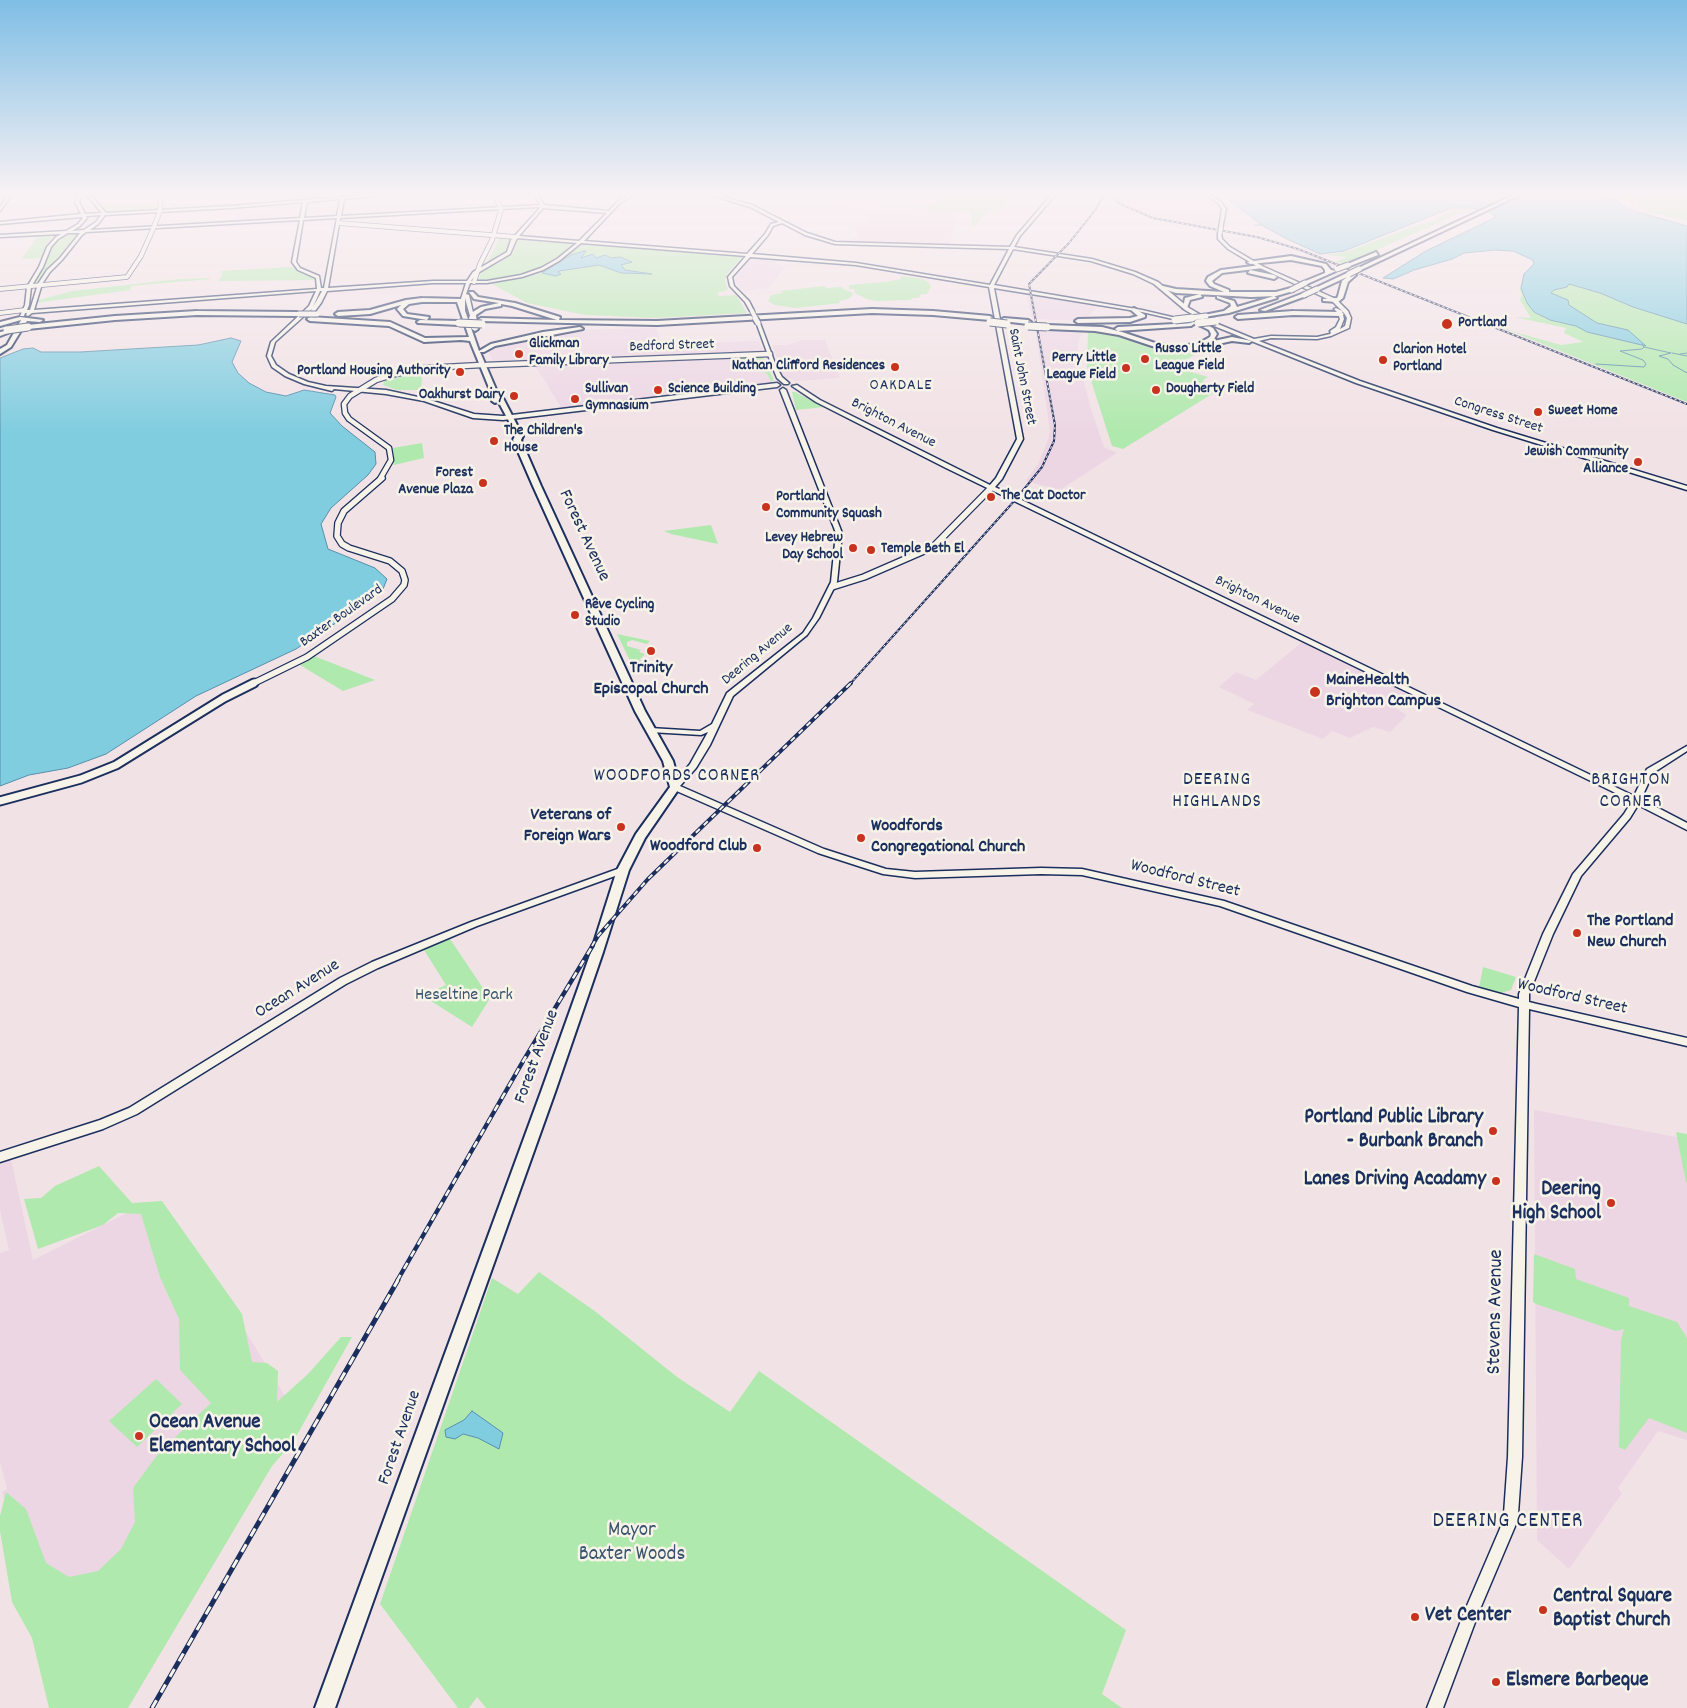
<!DOCTYPE html>
<meta charset="utf-8">
<style>
body{margin:0}
canvas{display:block;background:#f1e2e6}
</style>
<canvas width="1687" height="1708"></canvas>
<script>
const ctx = document.querySelector('canvas').getContext('2d');
ctx.lineJoin = 'round';
function paint(path, color) {
  ctx.fillStyle = color;
  ctx.fill(path, 'evenodd');
}
function toPath(rows) {
  const path = new Path2D();
  for (const r of rows) {
    path.moveTo(r[0], r[1]);
    for (let i = 2; i < r.length; i += 2) path.lineTo(r[i], r[i + 1]);
  }
  return path;
}
function stroke(path, color, width, dash) {
  ctx.strokeStyle = color;
  ctx.lineWidth = width;
  ctx.lineCap = dash ? 'butt' : 'round';
  ctx.setLineDash(dash || []);
  ctx.stroke(path);
}
function label(font, color, halo, rows, align = 'center') {
  ctx.font = font + ' Dekko,sans-serif';
  ctx.lineWidth = 5;
  ctx.setLineDash([]);
  ctx.textBaseline = 'middle';
  ctx.strokeStyle = halo;
  ctx.fillStyle = color;
  for (const [text, x, y, turn = 0] of rows) {
    ctx.save();
    ctx.translate(x, y);
    ctx.rotate((+turn || 0) * Math.PI / 180);
    ctx.textAlign = isNaN(turn) ? turn : align;
    if (halo) ctx.strokeText(text, 0, 0);
    ctx.fillText(text, 0, 0);
    ctx.restore();
  }
}
const built = toPath([
 [1113,193,1202,193,1215,205,1219,214,1215,228,1167,220,1129,208,1115,197],
 [854,196,886,201,869,210,880,213,924,208,929,212,943,213,957,211,950,244,848,243,852,238,859,238,855,228,870,220,864,215,834,206],
 [286,208,284,219,236,222,238,213],
 [752,257,778,259,773,265,786,266,769,288,744,291,736,284,735,278],
 [1026,293,1100,305,1083,321,1032,319],
 [656,328,661,344,759,341,763,352,496,361,492,360,488,349,493,346,538,336,573,330],
 [1035,328,1082,331,1078,344,1079,363,1091,409,1104,447,1117,453,1060,490,1026,481,1038,464,1048,440,1050,430],
 [802,340,825,340,840,378,796,381,784,377,772,345,787,345],
 [734,357,767,374,772,382,769,385,562,409,535,365],
 [1302,642,1412,696,1395,708,1407,715,1390,732,1373,727,1350,738,1332,731,1323,739,1247,710,1254,704,1219,687,1236,672,1256,680],
 [1534,1110,1687,1139,1687,1440,1658,1431,1618,1488,1622,1493,1569,1569,1537,1540],
 [11,1159,33,1260,141,1206,155,1224,197,1252,293,1409,62,1708,2,1492,7,1489,0,1462,0,1253,9,1250,0,1210,0,1163]
]);
const green = toPath([
 [951,193,1017,193,1002,208,988,211,975,226,971,224,972,219,970,213,964,211,943,213,929,212,924,208],
 [1616,193,1640,193,1634,205,1640,209,1650,212,1637,204,1644,194,1687,193,1687,217,1683,217,1687,218,1687,221,1648,212,1638,208],
 [156,203,156,208,153,209,111,212,106,212,101,205],
 [1461,209,1469,209,1343,265,1335,262,1347,257,1327,255,1349,251,1412,227,1435,221,1441,216],
 [81,233,60,259,48,269,39,284,34,285,56,241,65,234],
 [55,234,47,243,42,258,21,259,39,235],
 [502,238,512,239,509,242,508,251,486,265,499,239],
 [518,239,575,244,547,264,533,271,500,279,478,280,483,269,499,263,514,252,515,243],
 [584,244,742,257,727,274,725,281,728,290,717,293,719,296,736,295,747,313,656,318,585,315,527,303,492,284,538,274],
 [1533,260,1687,297,1687,402,1493,324,1500,322,1498,324,1514,332,1561,345,1583,342,1564,333,1566,328,1515,317,1531,318,1520,300,1522,294,1519,290,1521,288,1524,274,1534,264],
 [290,267,294,267,317,280,218,281,222,276,221,271],
 [901,276,918,278,927,281,931,286,927,294,921,294,919,298,912,298,911,300,876,301,867,299,855,293,854,289,849,289,849,285,885,282,901,279],
 [209,278,210,279,131,286,130,290,35,303,35,301,72,291,180,279],
 [824,286,826,288,842,287,843,289,851,292,853,295,848,299,839,301,840,303,796,308,775,305,768,301,771,295,783,293,781,291],
 [1088,331,1124,335,1164,348,1209,346,1174,367,1208,377,1203,380,1204,383,1220,389,1123,449,1112,446,1087,368],
 [734,357,763,357,774,380,771,382,767,374],
 [416,374,421,376,422,379,421,387,418,390,397,390,383,385,385,380],
 [792,392,795,392,824,407,796,410],
 [422,443,424,458,394,465,393,448],
 [711,525,718,544,671,534,664,531],
 [617,634,650,641,647,644,632,640,627,642,627,646,641,650,639,652,645,654,639,660,643,661,637,670,634,669],
 [314,656,375,680,343,691,300,665],
 [450,939,489,997,489,1000,472,1027,423,996,446,985,424,950],
 [1483,967,1516,977,1511,990,1501,993,1479,988],
 [1676,1132,1687,1134,1687,1184,1686,1182],
 [99,1166,132,1203,162,1201,242,1314,252,1362,267,1363,278,1371,277,1402,308,1374,341,1337,352,1337,293,1442,272,1466,128,1708,49,1708,32,1638,12,1602,0,1531,0,1516,6,1492,26,1509,46,1563,69,1577,98,1571,121,1549,135,1522,133,1488,158,1454,211,1403,180,1370,179,1319,160,1277,141,1214,118,1213,103,1225,38,1249,24,1199,41,1198,55,1186],
 [1534,1254,1575,1269,1576,1279,1629,1298,1629,1306,1677,1322,1687,1338,1687,1433,1649,1418,1625,1450,1619,1447,1621,1340,1624,1329,1616,1331,1536,1304,1533,1302],
 [539,1272,596,1312,677,1377,730,1412,759,1371,1126,1630,1102,1694,1122,1708,486,1708,477,1697,469,1708,458,1708,380,1604,492,1278,518,1294],
 [472,1411,503,1433,499,1448,478,1438,462,1434,446,1437,445,1430,464,1420],
 [156,1379,182,1404,137,1447,109,1421]
]);
const water = toPath([
 [1220,193,1494,193,1518,198,1539,193,1589,193,1597,197,1616,200,1628,209,1687,226,1687,324,1633,307,1600,293,1569,284,1567,287,1554,290,1551,293,1568,300,1569,305,1597,323,1628,330,1646,346,1587,332,1576,326,1550,320,1534,312,1527,303,1521,288,1524,274,1534,264,1533,260,1513,251,1495,250,1464,253,1452,259,1414,270,1393,279,1383,278,1426,251,1496,217,1490,212,1471,208,1451,208,1344,251,1320,254,1287,239,1263,226,1220,193],
 [584,251,586,251,581,258,593,254,596,258,605,255,611,258,620,257,632,262,621,265,625,270,652,274,621,273,599,265,559,271,558,272,561,274,556,276,542,273,571,255,584,251],
 [231,338,241,341,232,362,238,373,249,383,266,392,286,396,304,390,335,395,336,397,330,413,342,426,375,452,376,464,368,475,331,508,321,524,328,549,375,568,387,579,383,589,371,600,296,649,196,696,106,754,68,768,29,775,0,786,0,358,23,349,33,348,41,352,80,352,198,345,231,338],
 [472,1411,503,1433,499,1449,478,1438,463,1434,455,1439,446,1437,445,1430,464,1420,472,1411]
]);
const stream = toPath([
 [1255,225,1262,225],
 [1644,347,1671,353,1659,356,1668,359,1673,365,1687,373],
 [1672,353,1687,356],
 [1680,354,1687,353],
 [1596,364,1644,367,1646,364,1643,360,1620,351,1642,349,1644,347,1642,344]
]);
const minorFar3 = toPath([
 [338,223,516,237],
 [474,282,480,264,492,240,501,210,494,193],
 [0,289,127,277,141,256,153,229,160,211,161,193],
 [0,313,25,310]
]);
const minorFar2 = toPath([
 [486,365,770,354],
 [380,479,391,460,389,448,349,419,345,413,344,404,350,396,376,380,395,374,426,368,481,365]
]);
const minorFar1 = toPath([
 [832,587,864,577,933,547,991,488],
 [252,684,307,657,392,599,404,585,405,580,402,571,390,561,349,548,342,544,337,536,338,523,344,511,382,478]
]);
const minor = toPath([
 [0,801,81,779,116,765,224,698,254,683]
]);
const major = toPath([
 [9,193,13,193,0,211,0,207,9,193],
 [79,193,83,193,79,202,85,214,102,213,85,193,89,193,106,213,231,206,388,193,403,193,344,199,341,216,540,205,533,193,537,193,544,205,609,211,618,201,632,193,637,193,620,203,584,241,747,254,765,234,771,224,779,222,750,207,704,193,710,193,752,205,807,233,835,242,1010,247,1017,235,1053,193,1057,193,1020,236,1014,247,1092,259,1135,272,1158,282,1189,308,1213,322,1254,339,1271,336,1317,337,1330,334,1331,333,1330,331,1336,327,1340,319,1338,313,1334,309,1336,308,1342,311,1344,319,1340,329,1345,326,1347,318,1344,313,1332,301,1260,268,1228,249,1218,239,1218,233,1221,232,1222,239,1230,247,1262,266,1336,299,1348,311,1351,318,1349,328,1331,336,1317,339,1271,338,1259,341,1360,381,1497,428,1687,486,1687,490,1493,430,1356,383,1209,324,1185,310,1154,284,1133,274,1091,261,1013,249,994,285,1142,310,1206,325,1204,326,1142,312,994,288,1023,439,1002,479,995,487,1634,796,1647,769,1687,746,1687,751,1653,773,1641,799,1687,823,1687,830,1638,805,1630,818,1581,876,1553,934,1529,994,1529,1002,1537,1004,1687,1038,1687,1046,1529,1009,1522,1457,1518,1514,1516,1524,1480,1609,1443,1708,1427,1708,1466,1608,1502,1524,1504,1514,1508,1457,1519,1007,1467,992,1220,906,1082,875,1041,874,915,878,883,874,818,853,672,789,671,787,690,764,708,732,701,735,650,732,646,730,650,728,700,731,712,724,727,693,803,633,813,618,831,582,836,533,780,390,783,388,786,390,842,533,837,582,819,618,807,635,733,696,710,745,696,768,680,786,824,849,886,869,915,872,1041,868,1082,869,1224,901,1472,986,1519,999,1519,994,1543,934,1573,874,1624,814,1632,801,946,468,816,402,792,386,797,385,820,400,990,485,996,478,1017,439,989,287,856,265,750,257,732,277,734,286,749,301,754,311,752,312,750,311,745,302,730,286,728,277,746,256,581,243,559,261,543,270,522,277,487,283,470,283,466,294,469,295,474,317,470,316,465,298,465,310,463,311,461,310,460,302,466,283,433,283,327,291,321,303,315,311,311,311,312,309,275,342,271,356,276,365,289,374,308,382,326,386,386,390,427,399,474,414,503,416,777,383,780,385,777,387,503,420,473,418,424,401,386,394,334,389,332,391,304,384,285,376,272,367,267,356,271,342,309,306,316,291,32,313,28,316,26,315,27,313,25,313,24,316,20,316,25,305,27,287,39,267,47,247,56,237,61,234,0,237,0,235,66,231,78,224,83,218,82,217,0,224,0,222,81,214,75,202,79,193],
 [340,199,337,216,304,218,307,202,340,199],
 [303,202,300,218,90,230,98,224,105,215,231,208,303,202],
 [537,207,540,207,539,209,511,240,507,252,473,272,467,281,433,281,328,288,340,218,537,207],
 [543,208,607,213,579,241,519,236,543,208],
 [101,215,96,222,84,230,72,231,80,226,87,218,86,216,101,215],
 [337,218,324,288,321,288,319,276,300,268,296,262,303,220,337,218],
 [300,220,292,262,298,270,316,278,317,289,34,310,42,284,50,272,62,260,82,235,86,232,300,220],
 [782,223,805,235,835,244,1009,249,990,285,856,263,752,254,768,235,773,226,782,223],
 [68,233,80,233,60,258,47,270,38,284,30,310,27,310,29,305,31,287,43,267,51,247,58,239,68,233],
 [517,238,577,243,557,259,541,268,521,275,487,281,471,281,476,274,510,254,517,238],
 [320,291,322,291,313,307,320,291],
 [1204,193,1208,193,1221,202,1226,209,1222,229,1219,228,1222,209,1219,204,1204,193],
 [756,322,760,323,776,366,782,377,789,383,788,384,784,384,777,378,772,366,756,322],
 [623,867,626,868,627,870,626,872,477,926,378,968,346,984,137,1114,103,1129,0,1162,0,1152,100,1120,129,1108,340,978,372,962,471,922,623,867]
]);
const highway = toPath([
 [1518,193,1524,193,1361,270,1356,269,1518,193],
 [1376,252,1378,255,1350,266,1345,265,1376,252],
 [1291,256,1326,264,1331,270,1336,271,1305,285,1303,282,1325,273,1325,270,1322,266,1291,260,1250,264,1247,262,1291,256],
 [1261,265,1263,268,1222,273,1212,281,1214,284,1229,290,1229,292,1276,292,1291,288,1293,291,1276,296,1251,297,1176,293,1160,288,1163,286,1176,289,1224,292,1210,286,1206,281,1208,277,1221,270,1261,265],
 [1250,270,1274,275,1277,277,1274,279,1248,273,1250,270],
 [1347,273,1356,275,1348,282,1343,298,1338,302,1323,301,1323,299,1337,298,1338,296,1342,281,1347,277,1319,290,1315,290,1315,288,1347,273],
 [469,292,473,292,478,297,515,303,560,317,559,320,657,321,872,309,933,311,990,316,993,318,990,320,933,315,872,313,657,325,479,321,478,320,481,318,557,320,512,306,501,304,501,306,485,309,476,315,478,329,475,331,472,329,469,318,471,313,481,307,499,303,474,299,469,292],
 [1304,293,1306,296,1265,311,1260,310,1304,293],
 [1200,294,1202,297,1190,300,1187,308,1183,308,1185,298,1200,294],
 [1217,296,1234,301,1237,307,1274,296,1277,298,1229,313,1204,317,1204,315,1224,311,1231,306,1230,303,1217,298,1217,296],
 [422,298,461,299,479,351,491,344,543,332,580,327,583,329,495,346,484,352,480,352,498,394,503,398,517,425,523,436,521,440,541,486,645,711,673,761,680,787,645,838,629,870,603,952,555,1092,335,1708,315,1708,541,1092,591,952,617,870,636,834,670,787,663,761,635,711,533,486,513,440,515,436,511,425,498,401,495,403,492,401,492,395,470,341,461,340,424,342,389,326,310,321,307,319,310,317,390,322,425,338,469,337,457,302,422,302,409,304,403,309,407,314,429,317,427,320,403,316,397,309,401,305,370,314,338,316,335,314,338,312,370,310,406,300,422,298],
 [1134,308,1145,315,1145,317,1130,322,1078,323,1075,321,1078,319,1130,318,1138,316,1131,310,1134,308],
 [197,311,297,312,300,314,297,316,197,315,115,320,28,329,25,327,28,325,115,316,197,311],
 [1293,311,1341,312,1344,314,1341,316,1293,315,1238,319,1235,317,1238,315,1293,311],
 [20,317,43,320,40,322,27,321,11,347,0,354,0,349,7,345,21,320,0,326,0,322,20,317],
 [1004,318,1028,320,1031,322,1028,324,1002,321,1002,319,1004,318],
 [420,320,459,321,462,323,459,325,418,323,417,322,420,320],
 [1193,323,1194,324,1191,326,1118,331,1115,329,1118,327,1193,323],
 [1203,323,1213,328,1217,334,1214,339,1209,342,1232,337,1252,341,1249,343,1232,341,1195,349,1171,350,1152,346,1119,335,1095,331,1047,329,1044,327,1047,325,1102,327,1122,332,1155,343,1171,346,1201,344,1201,342,1210,337,1211,334,1209,330,1201,326,1200,325,1203,323],
 [0,332,5,331,8,333,0,336,0,332]
]);
const railFar3 = toPath([
 [1109,193,1120,204,1153,218,1257,237,1298,249,1687,404],
 [850,684,1016,499,1042,467,1054,441,1055,425,1029,284,1069,243,1096,209,1105,193]
]);
const railFar2 = toPath([
 [592,946,598,936,648,879,851,683]
]);
const railFar1 = toPath([
 [397,1281,522,1063,593,945]
]);
const rail = toPath([
 [152,1708,398,1280]
]);
const majorBridgeFar1 = toPath([
 [1220,233,1221,228],
 [752,311,756,319]
]);
const majorBridge = toPath([
 [755,318,758,323]
]);
const highwayBridgeFar1 = toPath([
 [1337,269,1348,265],
 [1349,274,1359,269],
 [1291,290,1305,283],
 [1304,295,1317,289],
 [299,314,317,314],
 [1182,319,1206,316]
]);
const highwayBridge = toPath([
 [1175,320,1192,318],
 [990,322,1007,324],
 [459,323,482,324],
 [1198,323,1216,321],
 [1028,326,1047,327],
 [7,330,28,327]
]);
const markers = [
 [1447,324,6,"#c8321e"],
 [519,354,5,"#c8321e"],
 [1145,359,5,"#c8321e"],
 [1383,360,5,"#c8321e"],
 [895,367,5,"#c8321e"],
 [1126,368,5,"#c8321e"],
 [460,372,5,"#c8321e"],
 [658,390,5,"#c8321e"],
 [1156,390,5,"#c8321e"],
 [514,396,5,"#c8321e"],
 [575,399,5,"#c8321e"],
 [1538,412,5,"#c8321e"],
 [494,441,5,"#c8321e"],
 [1638,462,5,"#c8321e"],
 [483,483,5,"#c8321e"],
 [991,497,5,"#c8321e"],
 [766,507,5,"#c8321e"],
 [853,548,5,"#c8321e"],
 [871,550,5,"#c8321e"],
 [575,615,5,"#c8321e"],
 [651,651,5,"#c8321e"],
 [1315,692,6,"#c8321e"],
 [621,827,5,"#c8321e"],
 [861,838,5,"#c8321e"],
 [757,848,5,"#c8321e"],
 [1577,933,5,"#c8321e"],
 [1493,1131,5,"#c8321e"],
 [1496,1181,5,"#c8321e"],
 [1611,1203,5,"#c8321e"],
 [139,1436,5,"#c8321e"],
 [1543,1610,5,"#c8321e"],
 [1415,1617,5,"#c8321e"],
 [1496,1682,5,"#c8321e"]
];
const farPoinames = [
 ["Portland",1458,324],
 ["Glickman",529,345],
 ["Family Library",529,362],
 ["Russo Little",1155,350],
 ["League Field",1155,367],
 ["Clarion Hotel",1393,351],
 ["Portland",1393,368],
 ["Perry Little",1116,359,"right"],
 ["League Field",1116,376,"right"],
 ["Nathan Clifford Residences",885,367,"right"],
 ["Portland Housing Authority",450,372,"right"],
 ["Sullivan",585,390],
 ["Gymnasium",585,407],
 ["Science Building",668,390],
 ["Dougherty Field",1166,390],
 ["Oakhurst Dairy",504,396,"right"],
 ["Sweet Home",1548,412],
 ["The Children's",504,432],
 ["House",504,449],
 ["Jewish Community",1628,453,"right"],
 ["Alliance",1628,470,"right"],
 ["Forest",473,474,"right"],
 ["Avenue Plaza",473,491,"right"],
 ["The Cat Doctor",1001,497],
 ["Portland",776,498],
 ["Community Squash",776,515],
 ["Levey Hebrew",843,539,"right"],
 ["Day School",843,556,"right"],
 ["Temple Beth El",881,550],
 ["Rêve Cycling",585,606],
 ["Studio",585,623]
];
const farStreetnames = [
 ["Bedford Street",672,347,-2],
 ["Saint John Street",1021,377,79],
 ["Congress Street",1498,416,18],
 ["Brighton Avenue",893,424,27],
 ["Brighton Avenue",1257,601,26],
 ["Baxter Boulevard",342,617,-35],
 ["Deering Avenue",758,655,-40]
];
const farNeighbourhoodnames = [
 ["OAKDALE",901,387]
];
const streetNames = [
 ["Forest Avenue",583,536,65],
 ["Woodford Street",1185,880,14],
 ["Ocean Avenue",298,990,-32],
 ["Woodford Street",1572,998,13],
 ["Forest Avenue",538,1057,-70],
 ["Forest Avenue",401,1438,-71]
];
const poiNames = [
 ["Trinity",651,670,"center"],
 ["Episcopal Church",651,691,"center"],
 ["MaineHealth",1326,682],
 ["Brighton Campus",1326,703],
 ["Veterans of",611,817,"right"],
 ["Foreign Wars",611,838,"right"],
 ["Woodfords",871,828],
 ["Congregational Church",871,849],
 ["Woodford Club",747,848,"right"],
 ["The Portland",1587,923],
 ["New Church",1587,944]
];
const parkNames = [
 ["Heseltine Park",464,997]
];
const neighbourhoodNames = [
 ["WOODFORDS CORNER",677,777],
 ["DEERING",1217,781],
 ["HIGHLANDS",1217,803],
 ["BRIGHTON",1631,781],
 ["CORNER",1631,803]
];
const nearPoinames = [
 ["Portland Public Library",1483,1119,"right"],
 ["- Burbank Branch",1483,1143,"right"],
 ["Lanes Driving Acadamy",1486,1181,"right"],
 ["Deering",1601,1191,"right"],
 ["High School",1601,1215,"right"],
 ["Ocean Avenue",149,1424],
 ["Elementary School",149,1448],
 ["Central Square",1553,1598],
 ["Baptist Church",1553,1622],
 ["Vet Center",1425,1617],
 ["Elsmere Barbeque",1506,1682]
];
const nearStreetnames = [
 ["Stevens Avenue",1497,1312,-89]
];
const nearParknames = [
 ["Mayor",632,1532],
 ["Baxter Woods",632,1556]
];
const nearNeighbourhoodnames = [
 ["DEERING CENTER",1508,1523]
];
paint(built, '#ecd6e4');
paint(green, '#b0e9ad');
paint(water, '#81cde0');
stroke(water, '#588eac', 1);
stroke(stream, '#588eac', 1);
stroke(minorFar3, '#1b2f5e', 5.5);
stroke(minorFar2, '#1b2f5e', 7);
stroke(minorFar1, '#1b2f5e', 8);
stroke(minor, '#1b2f5e', 11);
stroke(major, '#1b2f5e', 3);
stroke(highway, '#1b2f5e', 4);
stroke(minorFar3, '#f7f3e8', 4);
stroke(minorFar2, '#f7f3e8', 4.5);
stroke(minorFar1, '#f7f3e8', 5.5);
stroke(minor, '#f7f3e8', 7);
paint(major, '#f7f3e8');
paint(highway, '#f7f3e8');
stroke(railFar3, '#1b2f5e', 2);
stroke(railFar2, '#1b2f5e', 4);
stroke(railFar1, '#1b2f5e', 4.5);
stroke(rail, '#1b2f5e', 5);
stroke(railFar3, '#f7f3e8', 1, [2.5]);
stroke(railFar2, '#f7f3e8', 2, [5.5]);
stroke(railFar1, '#f7f3e8', 2.5, [7]);
stroke(rail, '#f7f3e8', 3, [9]);
stroke(majorBridgeFar1, '#1b2f5e', 5.5, []);
stroke(majorBridge, '#1b2f5e', 8, []);
stroke(highwayBridgeFar1, '#1b2f5e', 7, []);
stroke(highwayBridge, '#1b2f5e', 9, []);
stroke(majorBridgeFar1, '#f7f3e8', 4);
stroke(majorBridge, '#f7f3e8', 5);
stroke(highwayBridgeFar1, '#f7f3e8', 5);
stroke(highwayBridge, '#f7f3e8', 7);
const sky = ctx.createLinearGradient(0, 0, 0, 432);
sky.addColorStop(0, '#7fbee5');
sky.addColorStop(0.45, '#f9f2f4');
sky.addColorStop(1, '#f9f2f400');
ctx.fillStyle = sky;
ctx.fillRect(0, 0, 1687, 432);
for (const [x, y, r, color] of markers) {
  const dot = new Path2D();
  dot.arc(x, y, r, 0, 2 * Math.PI);
  ctx.fillStyle = color;
  ctx.fill(dot);
  stroke(dot, '#f7f3e8', 2);
}
label('bold 15px', '#1b2f5e', '#f7f3e8', farPoinames, 'left');
label('15px', '#1b2f5e', '#f7f3e8', farStreetnames);
ctx.letterSpacing = '1px';
label('16px', '#1b2f5e', '#f7f3e8', farNeighbourhoodnames);
ctx.letterSpacing = '0px';
label('18px', '#1b2f5e', '#f7f3e8', streetNames);
label('bold 18px', '#1b2f5e', '#f7f3e8', poiNames, 'left');
label('18px', '#39546e', '#f7f3e8', parkNames);
ctx.letterSpacing = '1px';
label('19px', '#1b2f5e', '#f7f3e8', neighbourhoodNames);
ctx.letterSpacing = '0px';
label('bold 21px', '#1b2f5e', '#f7f3e8', nearPoinames, 'left');
label('21px', '#1b2f5e', '#f7f3e8', nearStreetnames);
label('21px', '#39546e', '#f7f3e8', nearParknames);
ctx.letterSpacing = '1px';
label('22px', '#1b2f5e', '#f7f3e8', nearNeighbourhoodnames);
ctx.letterSpacing = '0px';
</script>
